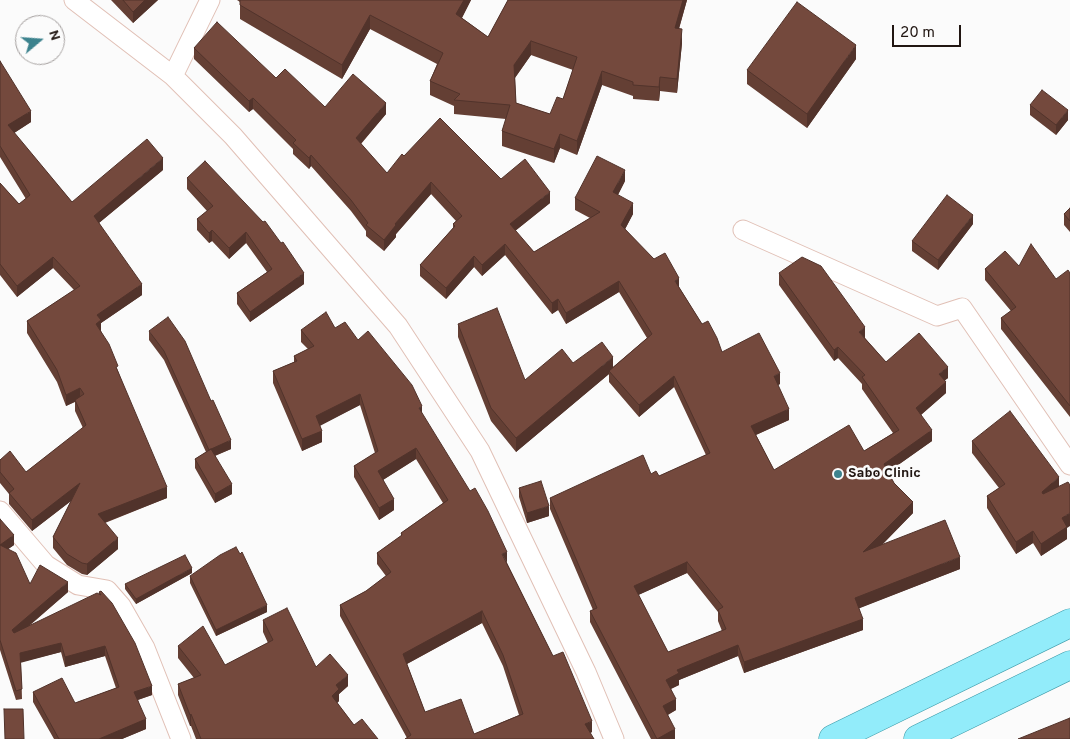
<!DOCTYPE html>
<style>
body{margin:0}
#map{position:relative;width:1070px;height:739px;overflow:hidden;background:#fbfbfb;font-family:Overpass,sans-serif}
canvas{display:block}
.north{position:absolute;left:15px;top:15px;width:50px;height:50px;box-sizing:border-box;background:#fbfbfb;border:1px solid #a49f9e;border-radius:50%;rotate:72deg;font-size:14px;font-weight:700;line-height:20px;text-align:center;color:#211612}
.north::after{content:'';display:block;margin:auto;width:18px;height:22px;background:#3d838e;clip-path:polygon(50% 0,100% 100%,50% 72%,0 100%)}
.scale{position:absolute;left:892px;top:25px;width:69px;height:22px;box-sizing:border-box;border:2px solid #211612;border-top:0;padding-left:6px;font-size:15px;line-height:18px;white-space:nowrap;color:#211612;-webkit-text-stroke:4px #fbfbfb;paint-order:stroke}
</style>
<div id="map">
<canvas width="1070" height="739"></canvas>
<div class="north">N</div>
<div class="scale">20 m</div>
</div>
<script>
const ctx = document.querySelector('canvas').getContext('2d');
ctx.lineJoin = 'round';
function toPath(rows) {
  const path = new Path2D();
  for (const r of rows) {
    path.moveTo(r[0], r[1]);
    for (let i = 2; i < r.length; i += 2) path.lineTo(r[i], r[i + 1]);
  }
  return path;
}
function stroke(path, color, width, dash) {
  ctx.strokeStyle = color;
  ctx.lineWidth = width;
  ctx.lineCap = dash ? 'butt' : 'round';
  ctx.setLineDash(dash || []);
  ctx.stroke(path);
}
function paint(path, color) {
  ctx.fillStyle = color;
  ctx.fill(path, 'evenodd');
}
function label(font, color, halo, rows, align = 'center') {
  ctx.font = font + ' Overpass,sans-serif';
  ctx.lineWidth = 5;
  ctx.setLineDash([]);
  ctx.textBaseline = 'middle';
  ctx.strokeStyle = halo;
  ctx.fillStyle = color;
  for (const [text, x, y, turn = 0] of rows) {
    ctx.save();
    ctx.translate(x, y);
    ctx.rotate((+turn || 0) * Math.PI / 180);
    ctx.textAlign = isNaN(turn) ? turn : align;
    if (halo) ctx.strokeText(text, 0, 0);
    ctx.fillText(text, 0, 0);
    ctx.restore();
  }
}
const minor = toPath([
 [74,0,173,76,233,136,398,326,480,451,586,672,614,739],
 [173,76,210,0],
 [743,230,937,316,962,308,1070,465],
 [0,511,46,565,78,585,107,590,121,606,145,648,181,739]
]);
const primary = toPath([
 [833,739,1070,623],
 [918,739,1070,665]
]);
const wall = toPath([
 [111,0,158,0,133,23],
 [237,0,471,0,462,18,488,37,508,0,687,0,679,29,682,43,677,93,660,91,659,101,633,99,633,96,602,85,577,155,560,148,554,163,502,146,502,131,506,119,454,114,454,106,430,95,430,81,437,64,370,29,342,79,240,19,240,2],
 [531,55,573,70,563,99,550,114,516,103,515,78],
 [194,48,276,78,325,107,386,114,361,144,387,173,404,156,501,179,550,203,515,231,534,252,590,218,575,210,575,198,625,181,618,195,633,214,625,229,679,287,702,324,722,352,780,384,778,385,789,420,756,435,774,470,864,451,893,433,862,389,862,384,838,358,834,361,779,285,779,273,865,338,886,362,948,378,945,380,946,393,921,415,932,441,888,472,894,483,913,513,882,545,960,569,859,608,863,630,744,673,738,656,679,680,679,685,671,689,676,710,668,715,675,739,651,739,590,622,590,611,593,610,550,509,550,498,651,474,659,476,706,455,674,387,639,417,609,382,609,374,516,452,491,421,458,337,458,324,525,380,573,363,613,367,647,338,619,292,566,324,558,310,552,314,505,255,482,276,474,267,446,299,420,276,420,265,453,228,453,224,456,221,431,194,396,234,396,237,384,251,366,236,366,231,351,211,311,166,309,169,293,154,293,149,253,109,249,112,194,59],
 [687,573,718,612,718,621,722,631,668,652,638,595],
 [856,59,807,128,747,84,747,70],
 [0,61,31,122,14,133,72,202,163,170,99,223,142,295,101,323,101,331,118,371,167,498,105,523,118,549,87,575,82,574,67,565,53,548,53,537,71,501,32,531,9,504,9,494,0,483,0,460,26,472,83,428,75,411,75,402,66,406,57,382,27,333,27,321,74,290,53,268,17,297,0,275,0,183,19,204,26,199,0,157],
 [1030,105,1068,120,1056,135,1030,115],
 [187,178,304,284,250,322,237,304,237,293,267,272,246,243,229,259,212,241,209,243,197,230,197,219,207,211,187,189],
 [1070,208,1070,232,1064,225,1064,214],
 [973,224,938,270,912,251,912,241],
 [1019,266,1056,279,1070,273,1070,417,1001,329,1001,318,1011,311,985,280,985,269],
 [335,328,358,340,422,414,507,563,553,656,592,732,590,733,407,738,340,616,340,605,366,591,386,576,377,564,377,553,401,536,401,533,443,503,416,459,383,480,394,510,379,520,354,477,354,466,375,453,360,405,320,425,322,442,302,451,273,383,273,371,294,362,294,356,308,349,301,342,301,330],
 [482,623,503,666,519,715,474,734,425,712,407,664],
 [149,331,211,401,231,449,215,456,232,494,215,503,195,468,195,459,206,452,164,360,149,340],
 [972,441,1059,487,1067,528,1067,539,1041,556,1033,543,1016,554,987,508,987,496,999,488,972,453],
 [519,488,549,516,527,523,519,497],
 [0,519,14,545,8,549,30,584,68,592,28,627,99,594,99,592,101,591,152,695,138,700,146,729,122,739,54,739,33,702,33,692,75,703,116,688,105,656,65,667,61,652,21,662,22,699,16,700,0,650],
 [192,573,136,604,125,589,125,584],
 [190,576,267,612,216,636,190,583],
 [263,620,316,667,348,686,339,694,339,701,337,703,354,725,378,739,196,739,191,726,190,726,178,695,178,684,194,678,178,658,178,646,225,665,268,643,263,632]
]);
const shadedWall = toPath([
 [145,0,158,0,133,23,133,12],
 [464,0,471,0,456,29,456,14],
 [683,0,687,0,675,42,675,28],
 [370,15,370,29,342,79,342,65],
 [682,29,682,43,677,93,677,79],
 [531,41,531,55,514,79,514,65],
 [856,45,856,59,807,128,807,114],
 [602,71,602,85,577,155,577,141],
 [660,77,660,91,659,101,659,87],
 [253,98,253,109,249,112,249,101],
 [386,103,386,114,356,149,356,138],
 [1068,110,1068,120,1056,135,1056,125],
 [31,111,31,122,8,137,8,125],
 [560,134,560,148,554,163,554,149],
 [311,155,311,166,309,169,309,158],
 [163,158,163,170,94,227,94,216],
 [625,170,625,181,613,204,613,192],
 [431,182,431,194,396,234,396,237,384,251,384,240,395,224],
 [550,192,550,203,510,235,510,224],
 [633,203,633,214,621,237,621,225],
 [973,215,973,224,938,270,938,260],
 [212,230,212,241,209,243,209,233],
 [246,232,246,243,229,259,229,248],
 [505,244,505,255,482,276,482,265],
 [474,256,474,267,446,299,446,288],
 [53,257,53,268,17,297,17,286],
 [304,273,304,284,250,322,250,312],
 [679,278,679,290,675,281],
 [619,281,619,292,566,324,566,313],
 [142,284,142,295,101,323,101,331,96,324,97,315],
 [558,299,558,310,552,314,552,303],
 [865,327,865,339,859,332],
 [838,347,838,358,834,361,834,350],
 [613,357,613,371,609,371,609,374,516,452,516,438],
 [948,367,948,378,939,385,939,374],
 [780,373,780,384,774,387,774,376],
 [674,376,674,387,639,417,639,405],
 [946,382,946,393,916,419,916,408],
 [80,388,80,399,66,406,66,395],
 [360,394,360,405,316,428,316,416],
 [422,406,422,418,419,408],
 [789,409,789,420,751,437,751,426],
 [932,430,932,441,884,475,884,464],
 [322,431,322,442,302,451,302,439],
 [231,440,231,449,209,458,209,450],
 [416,448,416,459,378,483,378,471],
 [1059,477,1059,490,1042,504,1042,492],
 [80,483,80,494,32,531,32,520],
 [232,484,232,494,215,503,215,494],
 [167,487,167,498,98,525,98,514],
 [394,499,394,510,379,520,379,508],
 [913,502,913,513,863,564,863,552],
 [549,506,549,516,527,523,527,513],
 [1070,513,1070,526,1067,528,1067,539,1041,556,1041,544,1062,518],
 [1033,531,1033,543,1016,554,1016,542],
 [14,535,14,545,0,555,0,545],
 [118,538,118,549,87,575,87,564],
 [507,552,507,563,502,554],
 [960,557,960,569,855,610,855,598],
 [687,562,687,573,634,597,634,586],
 [192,568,192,573,136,604,136,599],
 [68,582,68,592,12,640,12,630],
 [267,605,267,612,216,636,216,630],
 [482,611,482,623,403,666,403,654],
 [863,619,863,630,744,673,744,662],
 [61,643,61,652,20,663,20,653],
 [738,645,738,656,679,680,679,685,666,691,666,680,677,670],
 [105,646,105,656,65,667,65,657],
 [348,675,348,686,339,694,339,701,332,708,332,696,336,685],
 [152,686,152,695,134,701,134,692],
 [676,699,676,710,663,717,663,706],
 [191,714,191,726,190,726,190,715],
 [146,719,146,729,122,739,99,739],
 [592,721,592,732,585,735,585,724],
 [675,729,675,739,657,739]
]);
const building = toPath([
 [123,0,145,0,133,12,123,0],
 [240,0,464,0,456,14,488,37,508,0,683,0,675,28,682,29,677,79,660,77,659,87,633,85,633,82,602,71,577,141,560,134,554,149,502,131,510,105,454,100,460,94,430,81,443,53,370,15,342,65,240,5,240,0],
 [531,41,577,57,563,99,557,97,550,114,516,103,514,65,531,41],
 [797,2,856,45,807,114,747,70,797,2],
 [217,22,276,78,285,69,325,107,353,74,386,103,356,138,387,173,402,154,404,156,440,118,501,179,525,159,550,192,510,224,534,252,600,212,575,198,597,156,625,170,613,192,633,203,621,225,654,259,665,253,679,278,675,281,702,324,708,321,717,338,722,352,759,333,780,373,774,376,789,409,751,426,774,470,849,425,864,451,899,430,862,377,865,375,838,347,834,350,779,273,802,257,821,266,865,327,859,332,886,362,919,333,948,367,939,374,946,382,916,408,932,430,884,464,894,483,913,502,863,552,945,520,960,557,855,598,863,619,744,662,738,645,677,670,679,673,666,680,676,699,663,706,675,729,657,739,590,611,597,608,550,498,643,455,651,474,656,471,659,476,710,453,674,376,639,405,609,371,652,334,619,281,566,313,558,299,552,303,505,244,482,265,474,256,446,288,420,265,455,226,453,224,462,216,431,182,395,224,396,225,384,240,366,225,368,223,351,200,311,155,309,158,293,143,296,140,253,98,249,101,194,48,217,22],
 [687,562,723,607,718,610,726,629,668,652,634,586,687,562],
 [0,61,31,111,8,125,72,202,147,139,163,158,94,216,142,284,97,315,101,320,96,324,109,344,118,366,116,367,167,487,98,514,118,538,87,564,82,563,67,554,53,537,80,483,32,520,9,493,14,489,0,472,0,460,10,451,26,472,86,425,75,400,84,394,80,388,66,395,57,370,27,321,80,286,53,257,17,286,0,264,0,183,19,204,30,195,0,146,0,61],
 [1042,90,1068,110,1056,125,1030,105,1042,90],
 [205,161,263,222,265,221,281,243,283,242,304,273,250,312,237,293,272,269,246,232,229,248,212,230,209,233,197,219,213,206,187,178,205,161],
 [947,195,973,215,938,260,912,241,947,195],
 [1070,208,1070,221,1064,214,1070,208],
 [1031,244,1056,279,1068,270,1070,273,1070,406,1001,318,1016,307,985,269,1005,251,1019,266,1031,244],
 [497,308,525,380,562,349,573,363,602,342,613,357,516,438,491,408,458,324,497,308],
 [326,312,335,328,345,322,358,340,368,331,412,385,422,406,419,408,470,491,475,488,488,511,507,552,502,554,553,656,563,652,592,721,585,724,594,739,405,739,411,735,340,605,366,591,391,572,377,553,402,535,401,533,448,500,416,448,378,471,394,499,379,508,354,466,378,451,360,394,316,416,322,431,302,439,273,371,297,361,294,356,314,346,301,330,326,312],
 [482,611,503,655,523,714,474,734,461,699,425,712,403,654,482,611],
 [168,317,185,341,211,401,213,400,231,440,209,450,164,351,149,331,168,317],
 [1010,411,1059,477,1042,492,1043,494,1068,482,1070,485,1070,513,1062,518,1067,527,1041,544,1033,531,1016,542,987,496,1005,484,972,441,1010,411],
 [211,449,232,484,215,494,195,459,211,449],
 [541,481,549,506,527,513,519,488,541,481],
 [0,519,14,535,0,545,16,553,30,584,40,565,68,582,12,630,14,633,97,593,101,595,99,592,101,591,112,603,135,643,152,686,134,692,146,719,99,739,59,739,33,692,62,678,75,703,119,687,105,646,65,657,61,643,20,653,22,689,16,691,0,640,0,519],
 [236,547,240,554,242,552,267,605,216,630,190,576,220,555,236,547],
 [185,555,192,568,136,599,125,584,185,555],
 [287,608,316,667,330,654,348,675,336,685,339,689,332,696,354,725,362,719,378,739,201,739,191,714,190,715,178,684,201,675,178,646,203,626,225,665,273,640,263,620,287,608],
 [4,709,23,709,24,739,5,739,4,709],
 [1070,718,1070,739,1018,739,1070,718]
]);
const markers = [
 [838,474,5,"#3d838e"]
];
const poiNames = [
 ["Sabo Clinic",848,474]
];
stroke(minor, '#e1c0b6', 21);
stroke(primary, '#3c99a7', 29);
stroke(minor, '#fff', 19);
stroke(primary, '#92ecfa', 28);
paint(wall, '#643f34');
paint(shadedWall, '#51332b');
paint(building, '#74493d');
stroke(building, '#51332b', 1);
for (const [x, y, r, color] of markers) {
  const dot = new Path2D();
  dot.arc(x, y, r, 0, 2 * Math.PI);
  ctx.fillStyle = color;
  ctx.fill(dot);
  stroke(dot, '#fbfbfb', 2);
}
label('bold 14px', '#211612', '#fbfbfb', poiNames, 'left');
</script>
